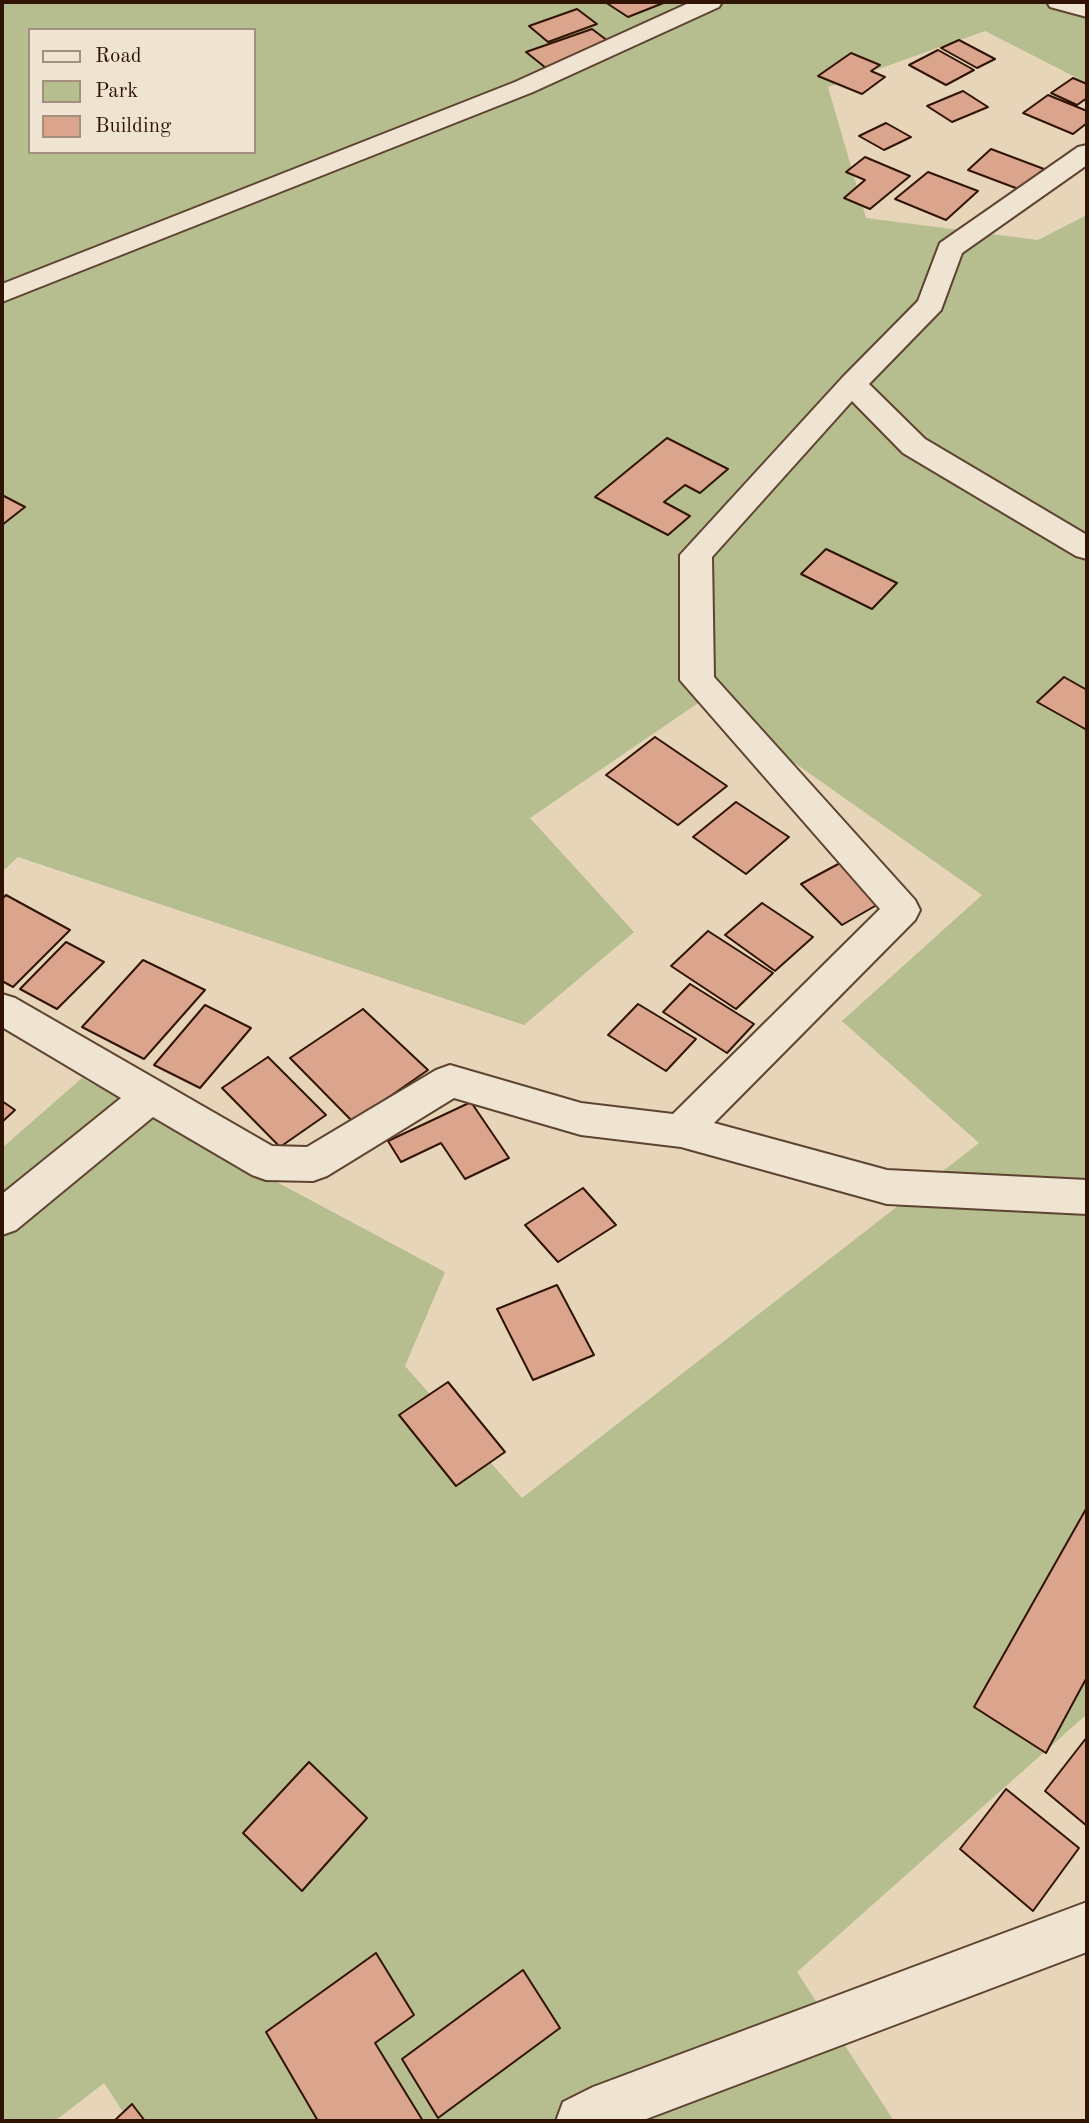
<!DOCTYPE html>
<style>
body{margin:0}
#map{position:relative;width:1089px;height:2123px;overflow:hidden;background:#e7d5b9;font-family:"Old Standard TT",serif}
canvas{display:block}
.frame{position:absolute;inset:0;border:4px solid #301303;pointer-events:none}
.legend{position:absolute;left:28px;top:28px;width:228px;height:126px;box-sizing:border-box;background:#efe4d2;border:2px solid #a3907f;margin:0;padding:9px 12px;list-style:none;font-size:21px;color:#301303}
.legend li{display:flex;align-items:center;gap:14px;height:35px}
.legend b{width:35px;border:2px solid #a3907f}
</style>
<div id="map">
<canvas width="1089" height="2123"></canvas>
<div class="frame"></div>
<ul class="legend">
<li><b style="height:9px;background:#efe4d2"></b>Road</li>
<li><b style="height:19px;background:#b6bd8f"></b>Park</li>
<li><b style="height:19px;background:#daa58c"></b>Building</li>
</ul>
</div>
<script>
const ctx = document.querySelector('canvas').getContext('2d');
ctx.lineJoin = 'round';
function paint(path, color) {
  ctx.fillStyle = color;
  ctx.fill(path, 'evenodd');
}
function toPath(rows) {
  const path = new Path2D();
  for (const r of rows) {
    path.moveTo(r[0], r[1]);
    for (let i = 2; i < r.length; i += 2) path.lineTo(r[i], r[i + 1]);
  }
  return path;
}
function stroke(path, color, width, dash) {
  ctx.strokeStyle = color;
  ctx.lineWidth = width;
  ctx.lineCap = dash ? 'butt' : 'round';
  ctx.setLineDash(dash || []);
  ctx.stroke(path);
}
const green = toPath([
 [2,2,1087,2,1087,83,985,31,828,87,866,218,1038,240,1087,215,1087,1714,797,1972,894,2121,129,2121,104,2083,55,2121,2,2121,2,1148,82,1078,445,1272,405,1366,522,1498,979,1143,842,1021,982,895,704,699,530,818,634,932,524,1025,18,857,2,872],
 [30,30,254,30,254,152,30,152]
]);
const building = toPath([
 [605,2,666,2,628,17,605,2],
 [577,9,597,24,548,42,529,26,577,9],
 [592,29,612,44,546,68,526,52,592,29],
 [959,40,995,59,977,68,941,48,959,40],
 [938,50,974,70,946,85,909,65,938,50],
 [851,53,880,65,871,71,885,77,862,94,818,76,851,53],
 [1073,78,1087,84,1087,98,1077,105,1051,93,1073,78],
 [963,91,988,107,952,122,927,106,963,91],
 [1048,95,1087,111,1087,123,1073,134,1023,113,1048,95],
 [886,123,911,137,884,150,859,136,886,123],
 [991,149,1044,169,1021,190,968,170,991,149],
 [865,157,910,176,870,209,844,198,865,180,846,172,865,157],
 [928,172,978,191,946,220,895,199,928,172],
 [667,438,728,469,700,493,685,485,664,502,690,516,668,535,595,497,667,438],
 [2,495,25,507,2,525,2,495],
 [826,549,897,583,872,609,801,574,826,549],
 [1064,677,1087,690,1087,730,1037,702,1064,677],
 [655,737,727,786,678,825,606,775,655,737],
 [736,802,789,837,746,874,693,837,736,802],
 [842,862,882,902,842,925,801,884,842,862],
 [6,895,70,930,13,987,2,981,2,899,6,895],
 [762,903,813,937,775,971,725,935,762,903],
 [708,931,773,973,736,1009,671,966,708,931],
 [66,942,104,962,57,1009,20,989,66,942],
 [143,960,205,990,144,1059,82,1027,143,960],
 [690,984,754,1024,727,1053,663,1012,690,984],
 [638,1004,696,1039,666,1071,608,1035,638,1004],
 [205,1005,251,1028,200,1088,154,1065,205,1005],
 [363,1009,428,1070,353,1122,290,1058,363,1009],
 [268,1057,326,1115,280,1147,222,1088,268,1057],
 [2,1101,15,1110,2,1122,2,1101],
 [471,1102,509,1158,465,1179,441,1143,401,1162,388,1141,471,1102],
 [583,1188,616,1225,558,1262,525,1225,583,1188],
 [557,1285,594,1355,533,1380,497,1309,557,1285],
 [448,1382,505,1452,456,1486,399,1415,448,1382],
 [1086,1509,1087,1677,1046,1753,974,1707,1086,1509],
 [1087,1737,1087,1826,1045,1791,1087,1737],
 [309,1762,367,1818,302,1891,243,1833,309,1762],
 [1006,1789,1079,1848,1033,1911,960,1849,1006,1789],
 [376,1953,414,2015,375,2043,423,2121,318,2121,266,2032,376,1953],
 [523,1970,560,2028,438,2118,402,2059,523,1970],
 [132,2104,145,2121,114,2121,132,2104]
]);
const minor = toPath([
 [691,2,722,2,719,7,533,92,2,302,2,284,515,82,691,2],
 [1047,2,1087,2,1087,17,1050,7,1047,2],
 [1087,145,1087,165,962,253,941,310,869,384,925,439,1087,535,1087,559,1076,556,903,453,852,401,712,557,714,677,915,900,920,910,915,920,714,1123,887,1170,1087,1180,1087,1214,887,1204,681,1147,581,1135,454,1098,327,1176,313,1181,266,1180,252,1175,153,1117,16,1230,2,1235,2,1194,121,1098,2,1027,2,994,15,998,272,1146,307,1147,436,1070,450,1065,581,1103,673,1114,880,909,680,680,680,555,842,378,918,301,940,243,1078,147,1087,145],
 [1087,1902,1087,1952,641,2121,556,2121,563,2102,593,2087,1087,1902]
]);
paint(green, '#b6bd8f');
paint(building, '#daa58c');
stroke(building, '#301303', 2);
stroke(minor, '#5e4430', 4);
paint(minor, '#efe4d2');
</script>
